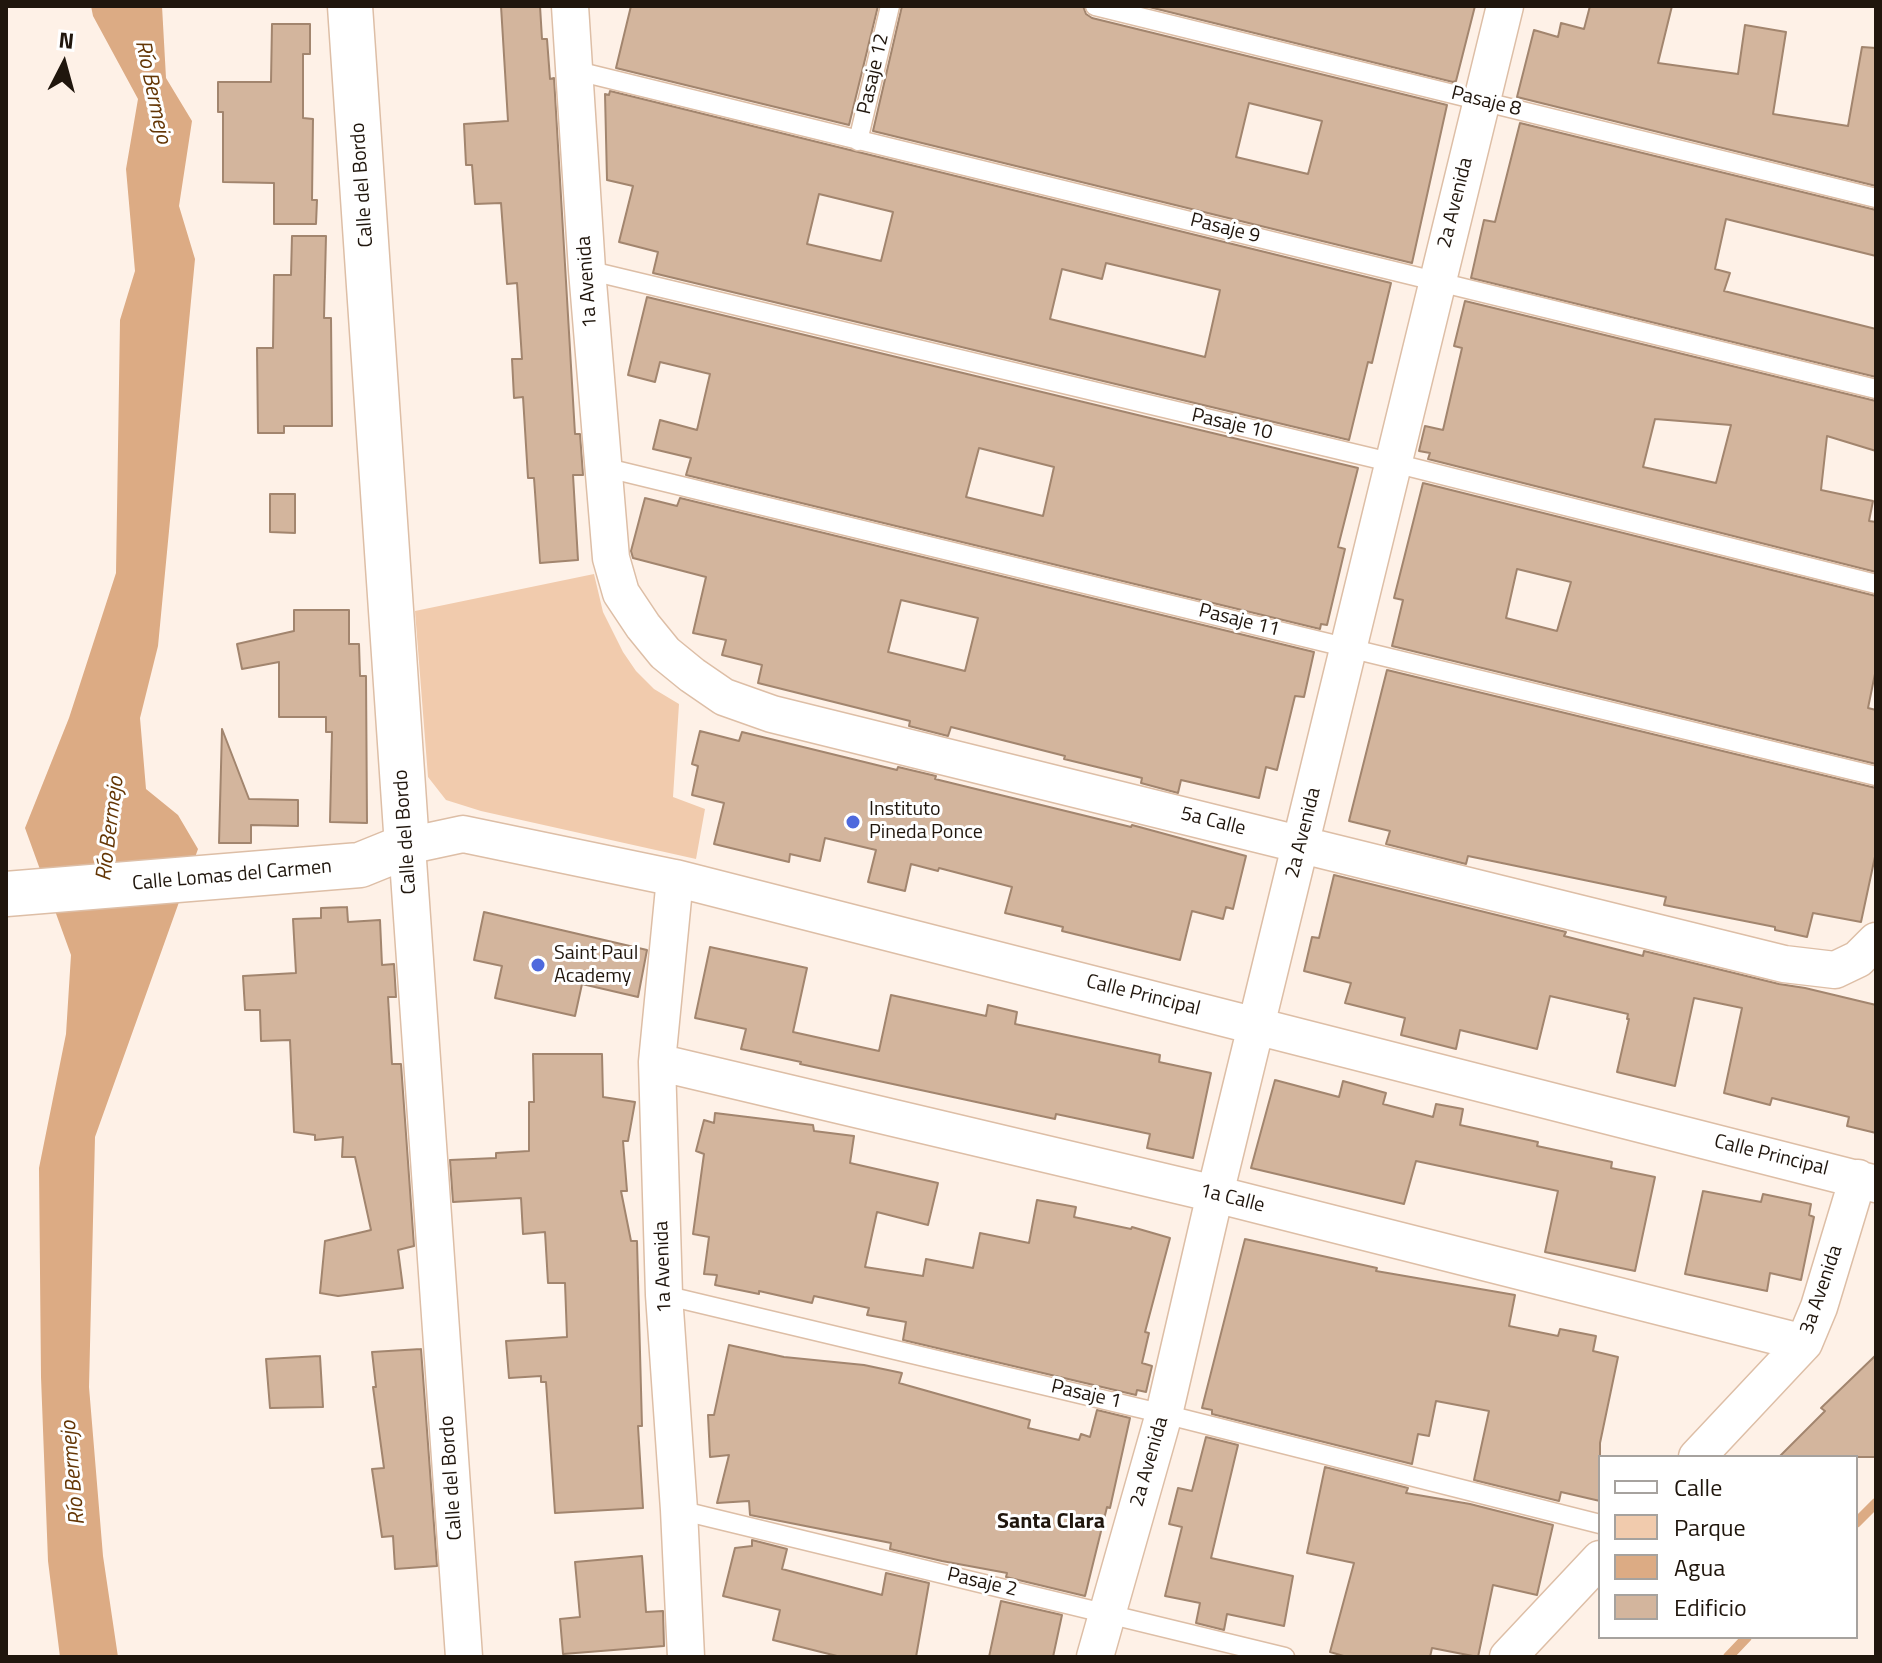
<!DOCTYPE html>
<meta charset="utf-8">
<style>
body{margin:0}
#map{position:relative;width:1882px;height:1663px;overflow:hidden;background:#fef1e7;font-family:"Titillium Web",sans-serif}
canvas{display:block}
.frame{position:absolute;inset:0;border:8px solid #20160d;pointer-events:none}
.legend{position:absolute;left:1598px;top:1455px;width:260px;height:184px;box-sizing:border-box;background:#fff;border:2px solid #a6a29e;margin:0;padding:10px 14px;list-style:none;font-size:24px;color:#20160d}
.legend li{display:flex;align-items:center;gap:16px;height:40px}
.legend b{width:40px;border:2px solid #a6a29e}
.north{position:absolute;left:24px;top:24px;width:80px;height:80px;-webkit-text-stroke:6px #fff;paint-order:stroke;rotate:6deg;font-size:22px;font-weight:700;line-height:32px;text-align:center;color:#20160d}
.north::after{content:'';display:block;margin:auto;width:28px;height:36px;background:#20160d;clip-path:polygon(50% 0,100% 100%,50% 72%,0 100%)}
</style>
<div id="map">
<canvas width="1882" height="1663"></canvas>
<div class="frame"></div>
<ul class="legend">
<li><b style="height:10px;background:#fff"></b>Calle</li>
<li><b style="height:22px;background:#f1cbad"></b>Parque</li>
<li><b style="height:22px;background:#dcab84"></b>Agua</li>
<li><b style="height:22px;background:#d3b59d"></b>Edificio</li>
</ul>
<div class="north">N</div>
</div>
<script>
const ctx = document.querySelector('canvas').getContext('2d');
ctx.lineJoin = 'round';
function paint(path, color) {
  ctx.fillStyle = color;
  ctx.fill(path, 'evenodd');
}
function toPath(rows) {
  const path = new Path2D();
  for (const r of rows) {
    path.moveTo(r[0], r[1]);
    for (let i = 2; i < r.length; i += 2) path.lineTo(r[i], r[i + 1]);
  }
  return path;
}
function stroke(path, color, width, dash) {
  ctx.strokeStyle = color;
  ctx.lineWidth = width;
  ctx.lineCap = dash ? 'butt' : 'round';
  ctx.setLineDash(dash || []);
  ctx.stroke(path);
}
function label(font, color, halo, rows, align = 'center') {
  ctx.font = font + ' "Titillium Web",sans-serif';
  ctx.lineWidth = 6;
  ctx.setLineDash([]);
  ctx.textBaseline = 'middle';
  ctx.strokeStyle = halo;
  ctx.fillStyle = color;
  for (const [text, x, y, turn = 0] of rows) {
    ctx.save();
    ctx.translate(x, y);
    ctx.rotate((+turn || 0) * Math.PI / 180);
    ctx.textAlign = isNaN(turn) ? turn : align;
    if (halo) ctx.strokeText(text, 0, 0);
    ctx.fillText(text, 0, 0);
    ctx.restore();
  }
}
const green = toPath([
 [594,574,603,612,623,652,636,671,654,689,679,704,673,797,705,809,696,859,481,811,446,800,428,777,415,611]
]);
const water = toPath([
 [91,6,162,6,166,78,192,121,179,206,195,259,158,646,140,718,146,789,178,815,198,849,95,1137,89,1387,103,1556,118,1657,60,1657,48,1561,41,1377,39,1168,66,1034,71,955,25,828,69,718,116,573,120,320,135,271,126,169,138,99,93,16]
]);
const stream = toPath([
 [1856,1523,1876,1503],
 [1728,1657,1747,1637]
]);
const building = toPath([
 [501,6,540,6,542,39,547,39,550,79,554,78,575,434,580,434,583,475,573,475,578,560,540,563,534,478,528,478,523,397,514,398,512,359,522,359,517,283,507,284,501,203,475,204,472,165,466,165,464,124,508,121,501,6],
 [631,6,878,6,849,125,616,68,631,6],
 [902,6,1083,6,1086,14,1092,18,1447,105,1412,263,873,131,902,6],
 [1249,103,1322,121,1308,174,1236,157,1249,103],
 [1145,6,1475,6,1456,81,1453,82,1145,6],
 [1590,6,1672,6,1658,63,1738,74,1745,25,1786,32,1773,114,1848,126,1862,47,1876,48,1876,186,1517,97,1534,30,1558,37,1561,23,1584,29,1590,6],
 [272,24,310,24,310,54,303,54,303,118,313,119,312,200,317,200,316,224,274,224,274,183,223,182,223,112,218,112,218,82,271,82,272,24],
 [610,91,1391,283,1372,363,1368,362,1349,440,653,273,658,252,619,242,633,186,607,180,605,94,609,95,610,91],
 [819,194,893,212,881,261,807,244,819,194],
 [1106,263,1220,290,1205,357,1050,319,1062,269,1102,279,1106,263],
 [1520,123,1876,210,1876,256,1726,219,1715,269,1730,273,1724,291,1876,329,1876,377,1471,278,1484,220,1495,222,1520,123],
 [292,236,326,236,324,318,331,318,332,426,284,426,284,433,258,433,257,348,273,348,274,275,291,275,292,236],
 [647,297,1358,468,1338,547,1345,549,1327,625,1321,624,1320,629,686,475,691,458,653,449,660,420,697,430,710,374,660,362,655,382,628,375,647,297],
 [979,448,1054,467,1043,516,966,497,979,448],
 [1465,301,1876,401,1876,451,1827,436,1821,490,1873,501,1869,521,1876,522,1876,572,1428,459,1430,453,1419,451,1425,426,1443,430,1462,348,1454,346,1465,301],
 [1655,419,1731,425,1716,483,1643,467,1655,419],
 [1423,483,1876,596,1876,669,1868,708,1876,710,1876,764,1392,646,1403,600,1394,598,1423,483],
 [1517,569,1571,582,1557,631,1506,618,1517,569],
 [270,494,295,494,295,533,270,532,270,494],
 [645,498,677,506,680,498,1314,652,1304,697,1295,696,1277,770,1266,767,1259,798,1181,780,1178,793,1141,783,1142,778,1064,759,1065,756,951,727,948,736,909,726,910,721,758,683,762,665,722,655,726,640,693,633,706,577,633,558,631,551,645,498],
 [901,600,978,618,965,671,888,652,901,600],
 [294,610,349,610,349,644,359,644,360,676,366,676,367,823,330,822,332,732,326,732,326,717,279,717,279,662,242,669,237,644,294,631,294,610],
 [1387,670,1876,788,1876,852,1861,922,1813,913,1807,937,1775,930,1775,927,1664,905,1666,897,1468,856,1466,864,1386,844,1390,831,1349,821,1387,670],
 [222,729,249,799,298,800,298,826,251,825,251,843,219,843,222,729],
 [700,731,739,741,742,732,897,770,898,767,936,776,935,779,1131,827,1132,825,1246,856,1233,909,1226,907,1223,919,1192,911,1180,960,1062,931,1063,927,1005,913,1012,887,939,868,938,871,911,864,905,891,868,882,876,850,825,838,820,861,790,854,789,862,714,844,724,803,692,795,698,766,692,764,700,731],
 [1334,875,1566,932,1564,936,1643,956,1644,951,1779,984,1805,988,1876,1005,1876,1133,1847,1126,1849,1117,1772,1098,1770,1105,1724,1093,1742,1008,1694,998,1675,1086,1617,1072,1629,1019,1627,1019,1628,1014,1550,996,1537,1049,1460,1030,1456,1049,1401,1035,1405,1018,1345,1003,1351,983,1304,971,1312,937,1319,938,1334,875],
 [347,907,348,922,380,920,382,965,394,964,396,997,388,997,392,1064,401,1064,414,1246,398,1250,403,1288,338,1296,320,1293,325,1241,371,1230,355,1157,342,1157,343,1137,315,1140,315,1135,294,1132,290,1040,261,1041,260,1010,245,1010,243,976,296,973,293,919,321,918,321,908,347,907],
 [484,912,647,950,638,997,582,984,575,1016,495,998,502,966,474,960,484,912],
 [710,947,807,968,793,1032,879,1051,891,995,986,1016,988,1005,1017,1012,1015,1024,1160,1055,1159,1062,1211,1073,1193,1158,1147,1148,1150,1134,1056,1114,1055,1119,800,1064,801,1062,741,1049,746,1029,695,1018,710,947],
 [533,1054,602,1054,603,1097,635,1102,628,1141,623,1141,627,1191,621,1191,631,1241,637,1241,642,1426,638,1426,643,1508,555,1513,546,1382,541,1382,541,1376,509,1378,506,1341,567,1337,565,1283,548,1283,545,1232,523,1234,521,1198,453,1202,450,1160,496,1158,496,1153,529,1151,529,1102,534,1102,533,1054],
 [1275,1080,1339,1097,1343,1081,1386,1093,1383,1104,1433,1117,1436,1104,1463,1109,1460,1125,1538,1142,1537,1146,1612,1162,1611,1168,1655,1177,1635,1271,1545,1252,1558,1191,1416,1161,1404,1204,1251,1168,1275,1080],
 [715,1113,813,1125,814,1131,854,1136,850,1163,938,1183,928,1225,877,1212,865,1267,923,1276,926,1259,973,1268,980,1233,1029,1243,1037,1200,1076,1207,1074,1217,1131,1229,1132,1227,1170,1238,1145,1332,1149,1333,1142,1363,1152,1366,1146,1392,1137,1390,1136,1395,903,1340,906,1322,867,1315,869,1308,814,1296,812,1303,759,1291,759,1294,715,1285,717,1275,704,1274,709,1237,693,1234,704,1154,696,1151,704,1120,714,1123,715,1113],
 [1703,1191,1761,1202,1763,1194,1811,1204,1809,1215,1814,1217,1801,1280,1770,1273,1767,1291,1685,1274,1703,1191],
 [1245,1239,1377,1268,1376,1271,1515,1295,1509,1326,1558,1336,1560,1329,1596,1336,1593,1351,1618,1357,1600,1443,1600,1501,1561,1492,1559,1501,1474,1480,1489,1411,1436,1401,1429,1436,1418,1434,1412,1464,1212,1414,1212,1410,1202,1408,1245,1239],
 [729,1345,784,1357,864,1365,902,1373,899,1383,1030,1420,1028,1428,1079,1440,1081,1434,1090,1437,1097,1410,1130,1418,1110,1508,1107,1507,1085,1596,1006,1577,1007,1573,942,1561,890,1549,891,1543,750,1515,749,1501,717,1503,729,1455,710,1457,708,1415,714,1415,729,1345],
 [421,1349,437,1566,395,1569,393,1536,382,1537,372,1469,384,1468,373,1387,376,1387,372,1352,421,1349],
 [1876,1355,1876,1457,1779,1457,1825,1411,1821,1408,1876,1355],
 [320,1356,323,1407,270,1408,266,1359,320,1356],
 [1206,1437,1238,1445,1211,1558,1293,1576,1284,1626,1227,1614,1224,1630,1196,1623,1200,1603,1165,1596,1182,1527,1169,1524,1178,1488,1192,1491,1206,1437],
 [1325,1467,1408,1488,1406,1493,1470,1504,1553,1525,1537,1595,1493,1585,1478,1657,1432,1648,1430,1657,1347,1657,1330,1652,1354,1563,1307,1553,1325,1467],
 [752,1540,787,1549,782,1569,882,1595,886,1573,929,1583,916,1657,841,1657,773,1640,780,1610,723,1596,735,1548,752,1546,752,1540],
 [642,1556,646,1612,663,1611,664,1646,563,1654,560,1619,580,1617,575,1562,642,1556],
 [1001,1601,1062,1615,1053,1657,989,1657,1001,1601]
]);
const lane = toPath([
 [1095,6,1876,198],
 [573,70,1876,389],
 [858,141,890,6],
 [587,270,1394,463,1876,584],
 [603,467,1876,776],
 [664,1295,1164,1414,1600,1524],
 [679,1510,1285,1657]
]);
const street = toPath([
 [570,6,587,270,611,558,621,593,643,626,665,653,692,675,724,697,772,714,1784,964,1835,970,1858,959,1876,941],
 [675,878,657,1062,664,1295,679,1510,686,1657],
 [657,1062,1215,1194,1804,1343],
 [1697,1457,1804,1343,1819,1307,1858,1178],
 [464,1657,407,846,463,834,675,878,1876,1184],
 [1095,1657,1164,1414,1215,1194,1505,6],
 [1508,1657,1600,1559]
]);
const secondary = toPath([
 [6,894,360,865,407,846,350,6]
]);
const markers = [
 [853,822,8,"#4e69dd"],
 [538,965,8,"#4e69dd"]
];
const streetNames = [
 ["Pasaje 12",874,74,-77],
 ["Pasaje 8",1486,102,14],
 ["Calle del Bordo",363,185,-94],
 ["2a Avenida",1456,203,-76],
 ["Pasaje 9",1225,229,14],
 ["1a Avenida",588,282,-94],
 ["Pasaje 10",1232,425,13],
 ["Pasaje 11",1239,621,14],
 ["5a Calle",1213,822,14],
 ["Calle del Bordo",406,832,-94],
 ["2a Avenida",1304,833,-76],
 ["Calle Lomas del Carmen",232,876,-5],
 ["Calle Principal",1143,996,14],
 ["Calle Principal",1771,1156,14],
 ["1a Calle",1232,1199,14],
 ["1a Avenida",664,1267,-92],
 ["3a Avenida",1822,1290,-71],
 ["Pasaje 1",1086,1395,13],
 ["2a Avenida",1150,1462,-74],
 ["Calle del Bordo",452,1478,-94],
 ["Pasaje 2",982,1583,13]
];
const poiNames = [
 ["Instituto",869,810],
 ["Pineda Ponce",869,833],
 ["Saint Paul",554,954],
 ["Academy",554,977]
];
const waterNames = [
 ["Río Bermejo",152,92,78],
 ["Río Bermejo",111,829,-83],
 ["Río Bermejo",74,1473,-95]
];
const neighbourhoodNames = [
 ["Santa Clara",1051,1523]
];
paint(green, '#f1cbad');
paint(water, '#dcab84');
stroke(stream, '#dcab84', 10);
paint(building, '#d3b59d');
stroke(building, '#a2856e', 2);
stroke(lane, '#ddbea6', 21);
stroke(street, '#ddbea6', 39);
stroke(secondary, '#ddbea6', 47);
stroke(lane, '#fff', 18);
stroke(street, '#fff', 36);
stroke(secondary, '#fff', 44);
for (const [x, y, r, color] of markers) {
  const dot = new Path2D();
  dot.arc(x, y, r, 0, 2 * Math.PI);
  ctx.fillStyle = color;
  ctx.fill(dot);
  stroke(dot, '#fff', 3);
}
label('20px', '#20160d', '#fff', streetNames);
label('20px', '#20160d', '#fff', poiNames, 'left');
label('italic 22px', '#643605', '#fff', waterNames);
label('bold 22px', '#20160d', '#fff', neighbourhoodNames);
</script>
